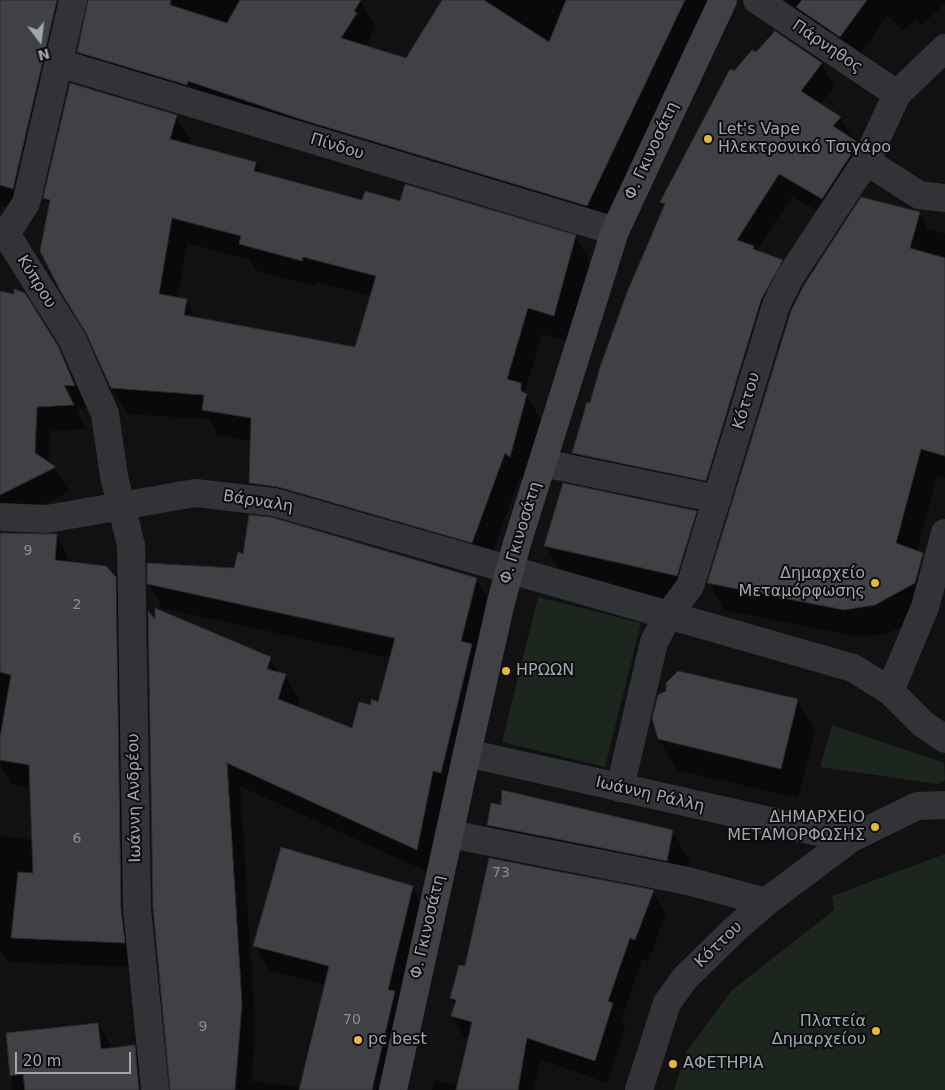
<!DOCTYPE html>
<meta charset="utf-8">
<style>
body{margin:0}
#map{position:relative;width:945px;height:1090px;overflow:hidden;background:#111112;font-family:"DejaVu Sans",sans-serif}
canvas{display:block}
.north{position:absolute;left:15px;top:15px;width:50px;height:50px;-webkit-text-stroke:4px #0c0c0d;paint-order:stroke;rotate:165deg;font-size:14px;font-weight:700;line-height:20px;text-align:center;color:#a3a6b2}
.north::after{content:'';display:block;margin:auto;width:18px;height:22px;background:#a3a6b2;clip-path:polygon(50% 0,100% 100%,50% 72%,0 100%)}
.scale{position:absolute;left:15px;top:1052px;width:116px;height:22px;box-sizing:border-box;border:2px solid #a3a6b2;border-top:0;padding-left:6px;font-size:15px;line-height:18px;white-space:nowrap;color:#a3a6b2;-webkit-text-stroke:4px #0c0c0d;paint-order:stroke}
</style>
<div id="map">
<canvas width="945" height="1090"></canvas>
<div class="north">N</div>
<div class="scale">20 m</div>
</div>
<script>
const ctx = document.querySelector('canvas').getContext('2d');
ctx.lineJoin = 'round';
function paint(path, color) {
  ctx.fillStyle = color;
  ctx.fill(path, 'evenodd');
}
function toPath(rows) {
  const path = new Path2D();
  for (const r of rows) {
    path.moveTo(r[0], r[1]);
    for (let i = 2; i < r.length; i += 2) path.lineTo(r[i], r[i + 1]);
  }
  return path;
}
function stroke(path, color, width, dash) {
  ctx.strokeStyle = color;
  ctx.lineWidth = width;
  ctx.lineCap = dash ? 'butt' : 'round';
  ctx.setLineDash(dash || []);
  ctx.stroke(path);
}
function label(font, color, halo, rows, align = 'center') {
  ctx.font = font + ' "DejaVu Sans",sans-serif';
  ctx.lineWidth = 4;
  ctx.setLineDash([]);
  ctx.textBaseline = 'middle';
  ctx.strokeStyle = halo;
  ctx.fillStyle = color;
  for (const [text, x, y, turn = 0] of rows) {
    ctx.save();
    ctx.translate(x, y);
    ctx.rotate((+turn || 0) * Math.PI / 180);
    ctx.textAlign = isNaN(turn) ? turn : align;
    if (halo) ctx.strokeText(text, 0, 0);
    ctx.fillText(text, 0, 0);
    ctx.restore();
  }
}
const green = toPath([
 [538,597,641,623,605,767,502,742],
 [832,725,944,763,945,780,938,784,820,767],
 [945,854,945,1090,674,1090,687,1051,731,991,834,910,832,896]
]);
const shadow = toPath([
 [0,0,359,0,375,26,366,47,407,60,444,0,712,0,601,231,93,77,78,52,88,10,84,10,27,213,0,205],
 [784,0,945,0,945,3,922,25,915,19,904,31,887,16,855,61,796,22],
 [821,63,834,86,820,105,840,117,868,165,835,221,792,196,756,251,782,261,795,283,719,503,586,475,573,453,665,207,662,202,734,73],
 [176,116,191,142,190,145,256,163,262,174,363,202,400,202,575,236,590,262,568,341,542,334,525,391,541,421,525,481,520,477,487,568,265,509,250,483,252,441,218,435,209,419,127,414,112,388,50,207,45,198],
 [187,243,249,259,255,270,316,286,317,282,371,296,356,348,196,318,186,300,177,298],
 [919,213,928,229,945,234,945,478,937,476,914,563,934,596,930,611,891,632,861,637,724,610,709,582],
 [0,297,57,347,72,372,88,409,76,409,86,429,50,431,49,464,55,468,69,492,33,509,0,533],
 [696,512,713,542,694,606,563,576,546,546],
 [271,519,477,580,491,604,430,873,240,786,255,1029,251,1081,301,1088,325,985,269,970,255,946,412,887,426,911,391,1090,172,1090,156,622,270,658,279,674,285,675,299,699,297,708,353,730,372,707,379,704,391,658,162,608,149,584,235,569],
 [157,586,164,586,402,638,401,641],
 [0,534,57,536,70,563,115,578,129,602,138,967,7,962,0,949,0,836,33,840,31,787,11,784,0,764],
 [797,700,815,731,798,798,677,770,659,739],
 [488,825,672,831,690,861,684,891,506,856],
 [653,891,666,913,648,961,642,959,621,1020,625,1026,607,1083,540,1059,534,1090,432,1090,435,1081,458,1086,469,1039,465,1038,452,1016,455,1005,451,998,466,968],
 [98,1025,112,1049,134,1046,148,1070,150,1090,13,1090,7,1034]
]);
const building = toPath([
 [0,0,57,0,13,189,0,185,0,0],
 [88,0,171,0,170,5,227,23,240,0,361,0,354,11,357,13,341,38,406,58,442,0,484,0,549,42,566,0,685,0,587,206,303,120,188,81,187,85,77,52,88,0],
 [802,0,867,0,840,37,796,7,802,0],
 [775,31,822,63,801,91,841,117,833,126,856,141,851,149,854,151,852,153,822,199,779,174,737,240,754,246,753,249,783,260,761,300,706,481,572,453,587,402,590,403,600,367,628,290,665,204,660,202,730,69,734,71,752,50,756,52,775,31],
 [70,83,177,115,170,139,256,162,254,171,362,200,365,191,400,201,405,184,576,235,554,316,528,308,507,379,521,383,521,391,527,394,510,457,505,453,472,543,278,487,249,483,251,418,202,410,204,395,111,388,86,333,61,292,40,251,50,200,43,198,70,83],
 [172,218,241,236,239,244,302,261,303,257,376,276,355,347,184,315,187,299,159,294,172,218],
 [861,197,920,212,910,248,945,258,945,456,921,449,896,543,923,553,915,583,875,605,844,610,707,583,791,311,804,285,861,197],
 [14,289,25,293,58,346,75,386,64,385,74,405,37,407,35,453,56,467,0,495,0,291,14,294,14,289],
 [563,483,697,511,677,576,544,546,563,483],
 [249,515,271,517,477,578,461,641,472,644,441,773,433,771,417,850,227,763,242,1004,235,1090,170,1090,153,908,148,611,155,619,155,608,271,657,267,669,286,674,278,699,352,728,359,702,371,705,371,699,378,702,395,638,147,584,147,563,234,568,238,552,243,554,249,515],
 [0,533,57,534,55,560,106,566,116,577,121,909,125,943,11,938,18,872,33,873,29,765,0,760,0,737,11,675,0,672,0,533],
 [678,671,798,699,781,769,658,739,652,718,658,695,666,691,666,683,678,671],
 [502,790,673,830,667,861,487,825,491,803,501,805,502,790],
 [281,847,413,886,388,990,395,991,372,1090,299,1090,329,966,253,946,281,847],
 [489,858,654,890,635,940,630,938,608,1001,613,1003,595,1061,527,1038,518,1090,456,1090,472,1022,451,1016,456,1000,450,998,459,965,465,966,489,858],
 [98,1023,101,1049,135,1045,139,1090,25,1090,23,1074,10,1076,6,1033,98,1023]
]);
const pedestrian = toPath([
 [543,463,717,499],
 [890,691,925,607,945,533],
 [450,834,688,881,766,902]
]);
const minor = toPath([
 [757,0,897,94],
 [59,63,615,231],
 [866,161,919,195,945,198],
 [6,234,72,339,105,414,114,476,131,545,137,909,155,1090],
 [6,234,26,203,73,0],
 [0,517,47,519,195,493,274,502,853,668,890,691,923,724,945,739],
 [467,753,850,839],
 [620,788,654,642,668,616,690,586,776,305,790,277,866,161,897,94,945,48],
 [639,1090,667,1003,685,978,733,931,766,902,850,839,917,806,945,805]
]);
const secondary = toPath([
 [393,1090,467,753,501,602,518,540,615,231,723,0]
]);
const markers = [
 [708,139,5,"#e8ba34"],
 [875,583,5,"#e8ba34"],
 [506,671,5,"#e8ba34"],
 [875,827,5,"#e8ba34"],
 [876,1031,5,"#e8ba34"],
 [358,1040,5,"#e8ba34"],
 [673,1064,5,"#e8ba34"]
];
const numberNames = [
 ["9",28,551],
 ["2",77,605],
 ["6",77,839],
 ["73",501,873],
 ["70",352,1020],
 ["9",203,1027]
];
const streetNames = [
 ["Πάρνηθος",827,47,34],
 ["Πίνδου",337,147,17],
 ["Φ. Γκινοσάτη",652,151,-65],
 ["Κύπρου",36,282,58],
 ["Κόττου",747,401,-73],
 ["Βάρναλη",258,502,9],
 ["Φ. Γκινοσάτη",521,533,-73],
 ["Ιωάννη Ράλλη",650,795,13],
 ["Ιωάννη Ανδρέου",135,798,-91],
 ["Φ. Γκινοσάτη",428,927,-77],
 ["Κόττου",719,945,-44]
];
const poiNames = [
 ["Let's Vape",718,130],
 ["Ηλεκτρονικό Τσιγάρο",718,148],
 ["Δημαρχείο",865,574,"right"],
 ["Μεταμόρφωσης",865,592,"right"],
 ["ΗΡΩΩΝ",516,671],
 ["ΔΗΜΑΡΧΕΙΟ",865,818,"right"],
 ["ΜΕΤΑΜΟΡΦΩΣΗΣ",865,836,"right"],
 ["Πλατεία",866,1022,"right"],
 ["Δημαρχείου",866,1040,"right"],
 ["pc best",368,1040],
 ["ΑΦΕΤΗΡΙΑ",683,1064]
];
paint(green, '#1d251f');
paint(shadow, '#0007');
paint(building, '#404145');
stroke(building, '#2b2b2e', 1);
stroke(pedestrian, '#323337', 28);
stroke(minor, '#323337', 28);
stroke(secondary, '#404147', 28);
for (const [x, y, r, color] of markers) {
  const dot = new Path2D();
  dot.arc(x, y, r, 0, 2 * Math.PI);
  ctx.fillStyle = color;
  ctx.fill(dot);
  stroke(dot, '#0c0c0d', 2);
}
label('14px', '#8a8d97', null, numberNames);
label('16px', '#a3a6b2', '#0c0c0d', streetNames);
label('16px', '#a3a6b2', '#0c0c0d', poiNames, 'left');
</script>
